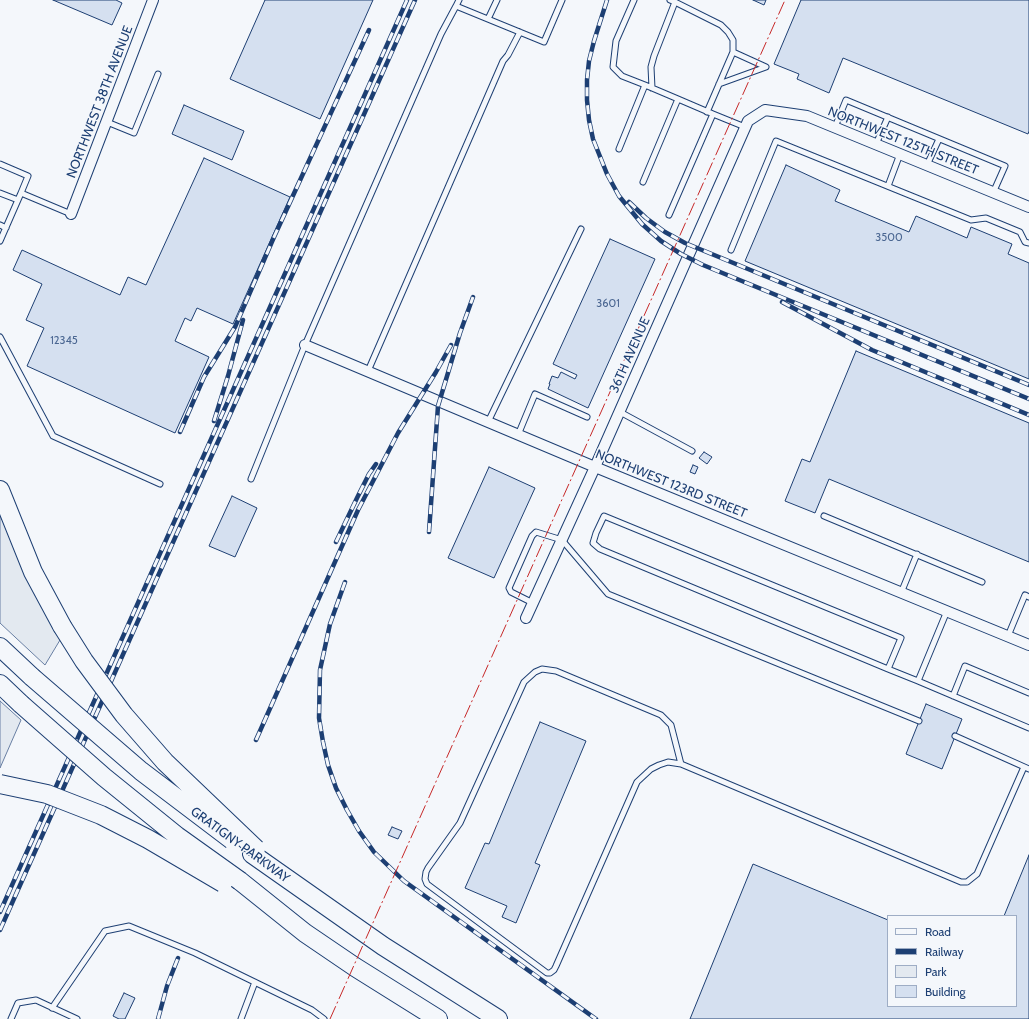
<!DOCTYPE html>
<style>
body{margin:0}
#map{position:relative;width:1029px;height:1019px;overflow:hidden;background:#f4f7fb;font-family:Cabin,sans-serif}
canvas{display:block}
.legend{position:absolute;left:887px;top:915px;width:130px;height:92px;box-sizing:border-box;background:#f4f7fb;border:1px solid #9eadc5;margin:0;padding:5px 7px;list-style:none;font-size:12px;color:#1d3f73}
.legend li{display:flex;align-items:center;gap:8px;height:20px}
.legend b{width:20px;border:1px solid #9eadc5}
</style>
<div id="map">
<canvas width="1029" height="1019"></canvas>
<ul class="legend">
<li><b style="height:5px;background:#f4f7fb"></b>Road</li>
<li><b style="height:5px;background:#1d3f73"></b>Railway</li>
<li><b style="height:11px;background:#e3e9f0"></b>Park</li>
<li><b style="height:11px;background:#d5e0f0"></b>Building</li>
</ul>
</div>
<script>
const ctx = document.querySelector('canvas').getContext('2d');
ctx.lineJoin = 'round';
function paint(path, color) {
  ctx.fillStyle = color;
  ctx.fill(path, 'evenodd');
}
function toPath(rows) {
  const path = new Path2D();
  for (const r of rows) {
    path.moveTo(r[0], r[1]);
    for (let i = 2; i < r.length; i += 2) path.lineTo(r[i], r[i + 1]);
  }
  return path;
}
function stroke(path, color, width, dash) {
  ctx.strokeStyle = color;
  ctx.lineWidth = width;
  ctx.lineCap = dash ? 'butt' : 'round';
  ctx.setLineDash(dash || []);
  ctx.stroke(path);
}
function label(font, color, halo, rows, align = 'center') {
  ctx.font = font + ' Cabin,sans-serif';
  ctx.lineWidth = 3;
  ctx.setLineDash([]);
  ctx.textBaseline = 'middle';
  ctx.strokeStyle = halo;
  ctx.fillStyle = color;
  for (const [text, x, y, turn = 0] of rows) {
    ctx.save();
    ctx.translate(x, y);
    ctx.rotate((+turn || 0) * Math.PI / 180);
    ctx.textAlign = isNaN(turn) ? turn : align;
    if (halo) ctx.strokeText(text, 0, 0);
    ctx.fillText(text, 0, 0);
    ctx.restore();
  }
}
const green = toPath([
 [0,515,23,565,63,635,45,665,0,623,0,515],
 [0,701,21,720,0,768,0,701]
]);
const building = toPath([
 [53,0,116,0,122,3,112,25,53,0],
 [265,0,373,0,320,119,230,79,265,0],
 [753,0,766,0,764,5,753,0],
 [801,0,1029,0,1029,131,1028,134,843,58,829,93,797,79,799,74,774,64,801,0],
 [184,105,244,131,232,160,172,134,184,105],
 [204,158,290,197,233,324,197,308,191,321,185,318,175,341,209,357,175,433,27,366,44,328,26,320,42,284,13,270,22,250,120,295,128,277,146,285,204,158],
 [786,165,840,190,835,201,909,232,916,216,967,238,971,227,1012,244,1008,254,1029,263,1029,379,745,261,786,165],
 [610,239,655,259,588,408,548,389,550,384,549,384,552,376,558,378,561,372,575,379,577,375,553,364,610,239],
 [856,351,1029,423,1029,562,829,479,815,513,785,501,802,459,810,462,856,351],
 [704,452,712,457,707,464,699,458,704,452],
 [693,465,698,467,695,474,690,472,693,465],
 [489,467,535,488,494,578,448,558,489,467],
 [232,496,257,508,235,557,209,546,232,496],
 [926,704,962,719,942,769,906,754,926,704],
 [540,722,586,741,535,863,540,865,516,923,502,917,507,906,465,888,485,843,489,844,540,722],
 [392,827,402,831,398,839,388,835,392,827],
 [1029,855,1029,1019,690,1019,753,864,888,920,888,1006,1016,1006,1016,916,1004,916,1029,855],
 [124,993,135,998,125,1019,119,1019,113,1016,124,993]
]);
const service = toPath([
 [459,0,456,6,544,42,562,0],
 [634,0,616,41,613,67,622,76,645,85],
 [675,2,721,25,728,32,733,40,733,52],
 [488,19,497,0],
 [652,88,651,67,654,56,675,2,670,0],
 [707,112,733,52,766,67,719,84],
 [713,114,745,127],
 [107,122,134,133,158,74],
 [835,127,846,100,1005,166,993,193],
 [876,144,888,117],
 [619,149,645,85,678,99],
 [0,164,28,176,21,193],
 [927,165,939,139],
 [643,182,678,99,713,114,669,215],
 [888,186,900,154],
 [0,193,18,200],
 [0,225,6,228],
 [0,241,21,193,71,214],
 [731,250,776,141,971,220,986,218,1020,232,1025,242,1029,243],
 [0,337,53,436,160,484],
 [368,371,503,61,508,55,520,32],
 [620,412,692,451],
 [488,422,581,229],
 [518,435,535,394,587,417],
 [251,479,305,345,441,34,456,6],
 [824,516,982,582],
 [901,593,917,554],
 [533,603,511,592,509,588,532,536,536,532,562,540,608,594,919,721],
 [1008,636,1025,595,1029,597],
 [888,669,901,638,604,516,596,533,593,543,600,549,888,669,918,681,947,611],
 [918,681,1029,728],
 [953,696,965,666,1029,693],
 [955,736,1029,769],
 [681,764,671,725,661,715,556,671,542,669,535,672,524,682,460,823,428,868,426,872,425,879,427,884,547,973,550,973,554,970,556,966,637,782,651,769,659,765,668,762,681,764,961,882,967,882,977,874,1024,767],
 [52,1008,105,931,129,926,195,953,312,1010,324,1019],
 [11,1019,18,1003,36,1000,77,1019],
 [241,1019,255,982]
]);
const minor = toPath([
 [71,214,153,0],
 [305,345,595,467,1029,645],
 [526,618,595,467,748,121,765,110,807,116,1029,207]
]);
const motorway = toPath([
 [0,490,33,572,62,626],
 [0,647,32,677],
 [0,684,21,704],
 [252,854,383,946,498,1019],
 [240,881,305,933,355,967,438,1019]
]);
const rail = toPath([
 [607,0,594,41,589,61,587,80,587,100,589,120,593,139,607,174,619,196,642,224,661,241,681,254,703,265,1029,399],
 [629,202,646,218,665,232,685,243,1029,385],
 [782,302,872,350,1029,415],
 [214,421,228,376,243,320],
 [180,432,204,377,235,327,274,237,369,30],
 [429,532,438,406,460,333,473,297],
 [336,542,357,498,369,474,376,464],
 [345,582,330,624,320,670,319,718,323,742,328,765,336,788,347,810,359,831,374,852,404,881,596,1019],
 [256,740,358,510,398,433,436,372,451,345],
 [0,912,407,0],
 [0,930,415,0],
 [158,1019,167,986,178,958]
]);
const motorwayBridge = toPath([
 [62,626,84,661,124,715,165,762,256,849],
 [32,677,141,771,232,840],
 [21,704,104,777,177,836,240,881],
 [0,784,47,794,101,815,148,839,223,883]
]);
const power = toPath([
 [330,1019,785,0]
]);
const numberNames = [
 ["3500",889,238],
 ["3601",608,304],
 ["12345",64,341]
];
const streetNames = [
 ["NORTHWEST 38TH AVENUE",100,102,-69],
 ["NORTHWEST 125TH STREET",903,141,22],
 ["36TH AVENUE",630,355,-66],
 ["NORTHWEST 123RD STREET",671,484,22],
 ["GRATIGNY PARKWAY",240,845,36]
];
paint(green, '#e3e9f0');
stroke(green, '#687fa3', 1);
paint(building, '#d5e0f0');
stroke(building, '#1d3f73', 1);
stroke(service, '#1d3f73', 7);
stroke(minor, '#1d3f73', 12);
stroke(motorway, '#1d3f73', 20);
stroke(service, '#f4f7fb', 5);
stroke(minor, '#f4f7fb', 10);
stroke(motorway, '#f4f7fb', 18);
stroke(rail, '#1d3f73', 4.5);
stroke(rail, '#f4f7fb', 3, [9]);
stroke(motorwayBridge, '#1d3f73', 20, []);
stroke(motorwayBridge, '#f4f7fb', 18);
stroke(power, '#c62828', 1, [14, 3, 2, 3]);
label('11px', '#4b6792', null, numberNames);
label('13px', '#1d3f73', '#f4f7fb', streetNames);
</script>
